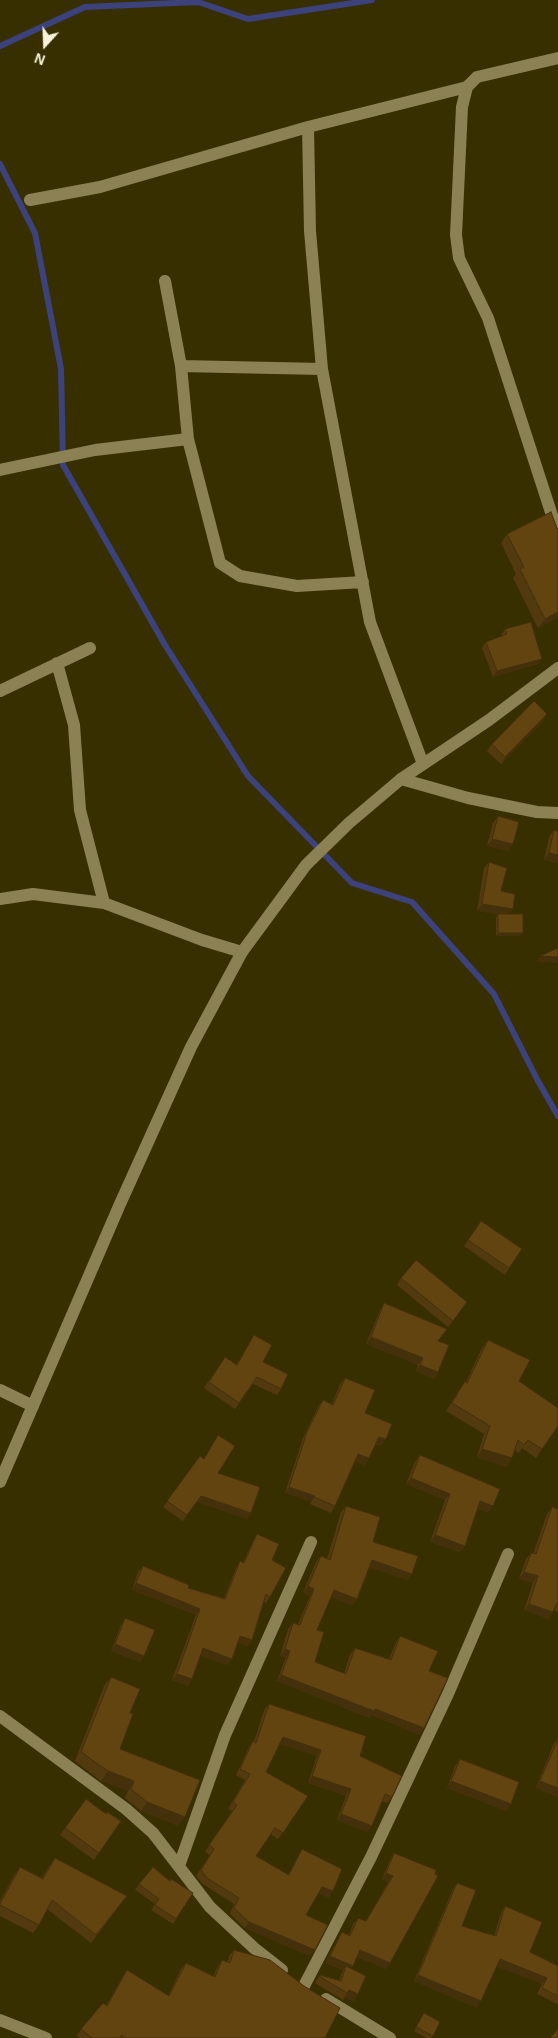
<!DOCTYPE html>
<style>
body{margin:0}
#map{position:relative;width:558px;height:2038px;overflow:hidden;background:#382f00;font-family:Helvetica,sans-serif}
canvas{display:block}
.north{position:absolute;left:20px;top:20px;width:50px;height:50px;-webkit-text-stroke:4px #382f00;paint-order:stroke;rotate:200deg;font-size:14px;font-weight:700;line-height:20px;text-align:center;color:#f8f3da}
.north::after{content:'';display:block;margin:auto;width:18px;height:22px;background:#f8f3da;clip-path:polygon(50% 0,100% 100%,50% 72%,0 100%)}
</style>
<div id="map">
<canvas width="558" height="2038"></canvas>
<div class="north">N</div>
</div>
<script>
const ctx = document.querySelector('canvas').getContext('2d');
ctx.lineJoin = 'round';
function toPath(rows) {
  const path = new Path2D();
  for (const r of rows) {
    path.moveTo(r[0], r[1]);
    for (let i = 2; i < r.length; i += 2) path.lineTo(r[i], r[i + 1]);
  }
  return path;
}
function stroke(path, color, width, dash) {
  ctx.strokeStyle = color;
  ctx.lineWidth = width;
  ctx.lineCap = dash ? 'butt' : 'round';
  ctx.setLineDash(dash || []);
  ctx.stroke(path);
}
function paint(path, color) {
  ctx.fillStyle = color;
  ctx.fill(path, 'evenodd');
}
const stream = toPath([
 [0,46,85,7,198,2,248,19,372,0],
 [0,164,35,233,61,369,63,465,165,645,248,776,352,883,412,902,494,994,538,1081,558,1116]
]);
const street = toPath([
 [467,87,462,107,456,235,459,258,488,318,558,534],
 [308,127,310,231,322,369,370,622,423,764],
 [30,200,100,187,308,127,467,87,477,77,558,58],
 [165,281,181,366,188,439,220,563,240,576,297,586,363,582],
 [181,366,322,369],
 [0,470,95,450,188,439],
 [57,663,74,725,80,810,104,903],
 [0,691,90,648],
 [401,779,468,798,537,812,558,813],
 [0,899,33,894,104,903,202,940,242,952],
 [0,1390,33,1406],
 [0,1716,126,1809,153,1833,210,1907,254,1948,282,1970],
 [179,1866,225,1735,311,1542],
 [304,1986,371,1857,448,1694,508,1554],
 [326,1999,390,2038],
 [0,2020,46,2038]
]);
const secondary = toPath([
 [0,1482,120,1204,191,1047,242,952,306,865,349,823,401,779,489,720,558,668]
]);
const wall = toPath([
 [507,534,558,618,538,628,513,578,516,574,501,543],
 [505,629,538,664,493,677,482,648,486,642,502,636,501,635],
 [547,714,543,721,501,764,487,751,492,744],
 [498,816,509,851,487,846,493,823],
 [554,830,558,831,558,863,544,860,549,837],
 [489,862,501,891,509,914,520,936,496,936,496,918,498,914,477,911,484,868],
 [481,1221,522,1249,505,1275,464,1246],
 [401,1278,467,1302,448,1327,397,1285],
 [384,1303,438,1341,438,1372,434,1379,416,1371,418,1365,366,1344,380,1310],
 [254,1335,263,1362,281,1389,277,1395,253,1384,235,1409,204,1388,225,1357,236,1365],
 [488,1340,519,1381,558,1426,536,1458,522,1448,519,1453,515,1450,512,1458,506,1467,477,1457,484,1434,446,1411,459,1390,465,1381,466,1382,482,1348],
 [345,1378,365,1413,386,1439,381,1446,375,1444,369,1458,365,1465,355,1461,335,1506,331,1513,310,1504,311,1502,285,1493,303,1438,318,1407,323,1400,332,1404,340,1384],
 [420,1455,488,1513,478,1509,465,1546,460,1552,430,1542,445,1500,406,1484,415,1462],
 [200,1456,218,1473,247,1519,197,1502,183,1521,163,1507],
 [346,1506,373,1542,407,1580,369,1567,357,1599,352,1605,331,1597,317,1630,315,1662,344,1674,350,1654,355,1648,389,1659,396,1642,400,1636,429,1671,420,1735,371,1715,369,1718,277,1681,286,1657,280,1656,288,1629,293,1623,298,1624,310,1596,303,1593,316,1562,321,1556,327,1559,341,1512],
 [552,1507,558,1509,558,1612,554,1610,549,1619,524,1610,533,1583,519,1579,526,1559,531,1553,533,1554,547,1514],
 [257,1534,272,1560,270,1597,266,1603,264,1602,248,1646,237,1643,227,1665,200,1655,192,1679,188,1686,172,1680,196,1615,132,1590,138,1572,143,1566,188,1588,224,1598,236,1568,240,1561,243,1563,253,1541],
 [125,1618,144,1656,140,1662,111,1651,121,1625],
 [111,1677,130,1713,120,1749,178,1826,141,1811,125,1798,128,1791,101,1781,75,1761,104,1686],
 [269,1704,360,1756,392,1797,387,1803,382,1801,368,1832,337,1820,346,1796,308,1783,317,1756,280,1744,266,1772,308,1796,278,1839,270,1834,256,1856,288,1875,298,1856,302,1849,329,1898,318,1893,306,1915,310,1956,245,1928,230,1914,234,1904,203,1884,196,1876,210,1855,205,1852,232,1811,228,1809,245,1780,236,1775,249,1747,253,1741,254,1742,264,1710],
 [558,1738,558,1797,536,1788,554,1743],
 [460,1759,511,1804,506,1811,447,1788,455,1766],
 [86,1799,106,1814,121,1821,94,1860,60,1835],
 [394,1853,386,1969,357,1957,351,1968,358,1994,354,2001,345,1997,343,2000,315,1983,320,1975,339,1980,343,1970,325,1963,338,1939,342,1932,349,1935,353,1924,358,1918,366,1921,388,1882,382,1879,390,1860],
 [55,1858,121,1904,91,1943,47,1909,39,1925,33,1933,0,1916,0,1901,14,1875,20,1867,42,1878,49,1866],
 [170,1881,193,1893,173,1924,151,1910,155,1904,135,1890,139,1884],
 [457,1883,462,1926,494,1936,501,1913,505,1906,530,1952,558,1966,558,2004,537,1994,542,1984,496,1966,477,2008,414,1981,453,1889],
 [234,1950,325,2038,79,2038,77,2036,81,2029,106,2006,123,1976,127,1970,168,1996,181,1969,186,1963,213,1977,218,1966,222,1960,228,1962,229,1956],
 [424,2013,440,2022,431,2038,427,2038,414,2031]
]);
const shadedWall = toPath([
 [558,612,558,618,538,628,545,619],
 [542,659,538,664,493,677,497,671],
 [547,714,543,721,501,764,505,757],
 [492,839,513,844,509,851,487,846],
 [549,853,558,855,558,863,544,860],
 [482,904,513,909,508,916,477,911],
 [498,933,523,933,520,936,496,936],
 [540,956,558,957,558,963,536,962],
 [371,1337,423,1358,418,1365,366,1344],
 [420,1365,438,1372,434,1379,416,1371],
 [379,1437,386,1439,381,1446,374,1443],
 [482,1449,512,1458,506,1467,477,1457],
 [358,1454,369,1458,365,1465,354,1460],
 [411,1478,450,1494,445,1500,406,1484],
 [289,1487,315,1496,311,1502,285,1493],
 [201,1496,251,1513,247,1519,197,1502,183,1521],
 [480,1501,493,1506,488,1513,476,1508],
 [435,1535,465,1546,460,1552,430,1542],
 [372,1560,412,1574,407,1580,367,1567],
 [524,1572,538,1576,533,1583,519,1579],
 [136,1583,200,1609,196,1615,132,1590],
 [308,1586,314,1589,310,1596,303,1593],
 [334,1590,357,1599,352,1605,330,1597],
 [529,1604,553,1612,549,1619,524,1610],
 [240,1636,252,1640,248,1646,235,1643],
 [115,1644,144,1656,140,1662,111,1651],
 [203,1648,232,1659,227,1665,198,1654],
 [285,1649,290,1651,286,1657,280,1656],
 [177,1674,192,1679,188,1686,172,1680],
 [281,1675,375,1709,424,1728,420,1735,371,1715,369,1718,277,1681],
 [283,1737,321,1750,317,1756,279,1744],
 [108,1771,134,1781,128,1791,101,1781],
 [312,1776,351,1789,346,1796,308,1783],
 [451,1781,511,1804,506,1811,447,1788],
 [540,1781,558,1788,558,1797,536,1788],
 [147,1802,185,1817,178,1826,141,1811],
 [341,1814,372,1826,368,1832,337,1820],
 [386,1873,393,1876,388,1882,382,1879],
 [322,1887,333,1891,329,1898,317,1893],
 [249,1922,315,1950,310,1956,245,1928],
 [360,1950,390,1963,386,1969,356,1957],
 [330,1956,353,1966,348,1972,346,1966,343,1970,325,1963],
 [500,1959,547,1978,542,1984,495,1966],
 [418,1975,481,2001,477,2008,414,1981],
 [349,1990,358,1994,354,2001,345,1997]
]);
const building = toPath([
 [551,512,557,528,558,529,558,612,545,619,520,569,524,567,507,534,551,512],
 [531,622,542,659,497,671,486,642,507,634,505,629,531,622],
 [534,701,547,714,505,757,492,744,534,701],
 [498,816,519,822,513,844,492,839,498,816],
 [554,830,558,831,558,855,549,853,554,830],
 [489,862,507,868,501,891,515,894,513,909,482,904,489,862],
 [498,914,523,914,523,933,498,933,498,914],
 [558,948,558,957,540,956,558,948],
 [481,1221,522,1249,509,1268,468,1240,481,1221],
 [416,1260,467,1302,453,1321,401,1278,416,1260],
 [384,1303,447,1329,438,1341,449,1345,438,1372,420,1365,423,1358,371,1337,384,1303],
 [254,1335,272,1345,263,1362,288,1374,281,1389,257,1377,239,1403,209,1382,225,1357,237,1365,254,1335],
 [488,1340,530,1360,519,1381,558,1408,558,1426,542,1449,528,1440,524,1445,518,1440,512,1458,482,1449,490,1426,452,1403,465,1381,467,1383,488,1340],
 [345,1378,375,1390,365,1413,392,1424,386,1439,379,1437,369,1458,358,1454,335,1506,314,1497,315,1496,289,1487,307,1432,323,1400,333,1405,345,1378],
 [218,1435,235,1446,218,1473,260,1487,251,1513,201,1496,187,1515,167,1501,200,1456,204,1459,218,1435],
 [420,1455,500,1489,493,1506,480,1501,465,1546,435,1535,450,1494,411,1478,420,1455],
 [346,1506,380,1517,373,1542,418,1556,412,1574,372,1560,357,1599,334,1590,317,1630,324,1632,315,1662,346,1674,355,1648,391,1660,400,1636,438,1651,429,1671,448,1678,424,1728,375,1709,374,1711,281,1675,290,1651,285,1649,293,1623,300,1625,314,1589,308,1586,321,1556,330,1560,346,1506],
 [552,1507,558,1509,558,1603,557,1603,553,1612,529,1604,538,1576,524,1572,531,1553,536,1554,552,1507],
 [257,1534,279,1544,272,1560,286,1568,270,1597,266,1594,252,1640,240,1636,232,1659,203,1648,192,1679,177,1674,200,1609,136,1583,143,1566,189,1585,188,1588,225,1599,240,1561,244,1563,257,1534],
 [125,1618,155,1630,144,1656,115,1644,125,1618],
 [111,1677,140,1689,130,1713,133,1714,120,1749,200,1780,185,1817,147,1802,131,1789,134,1781,108,1771,81,1752,111,1677],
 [269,1704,366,1736,360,1756,402,1776,392,1797,385,1794,372,1826,341,1814,351,1789,312,1776,321,1750,283,1737,266,1772,308,1796,283,1833,275,1828,256,1856,289,1875,302,1849,342,1869,333,1891,322,1887,306,1915,328,1925,315,1950,249,1922,234,1908,239,1898,207,1878,201,1870,214,1849,209,1845,237,1805,233,1802,250,1774,240,1769,253,1741,256,1743,269,1704],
 [558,1739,558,1788,540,1781,558,1739],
 [460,1759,519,1782,511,1804,451,1781,460,1759],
 [86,1799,106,1814,107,1812,121,1821,99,1853,65,1828,86,1799],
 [394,1853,436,1870,435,1874,438,1876,390,1963,360,1950,353,1966,330,1956,342,1932,350,1936,358,1918,366,1921,393,1876,386,1873,394,1853],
 [55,1858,127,1896,96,1935,52,1900,39,1925,0,1905,0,1904,20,1867,43,1879,55,1858],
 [153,1867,170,1881,171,1879,193,1893,176,1919,155,1905,159,1899,139,1884,153,1867],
 [457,1883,476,1890,462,1926,496,1936,505,1906,542,1922,530,1952,558,1966,558,1996,542,1988,547,1978,500,1959,481,2001,418,1975,457,1883],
 [234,1950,270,1960,304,1986,340,2008,325,2038,125,2038,122,2035,120,2038,92,2038,81,2029,103,2003,107,2006,127,1970,169,1996,186,1963,215,1977,222,1960,230,1963,234,1950],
 [346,1966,366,1976,358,1994,349,1990,347,1993,319,1976,320,1975,341,1981,346,1966],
 [424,2013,440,2022,433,2036,416,2027,424,2013],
 [558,2029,558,2038,550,2038,558,2029]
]);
stroke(stream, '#3c427b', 6);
stroke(street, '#8b8154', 12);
stroke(secondary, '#8b8154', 12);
paint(wall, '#533a0e');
paint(shadedWall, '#44300b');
paint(building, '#614410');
stroke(building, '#44300b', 1);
</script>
